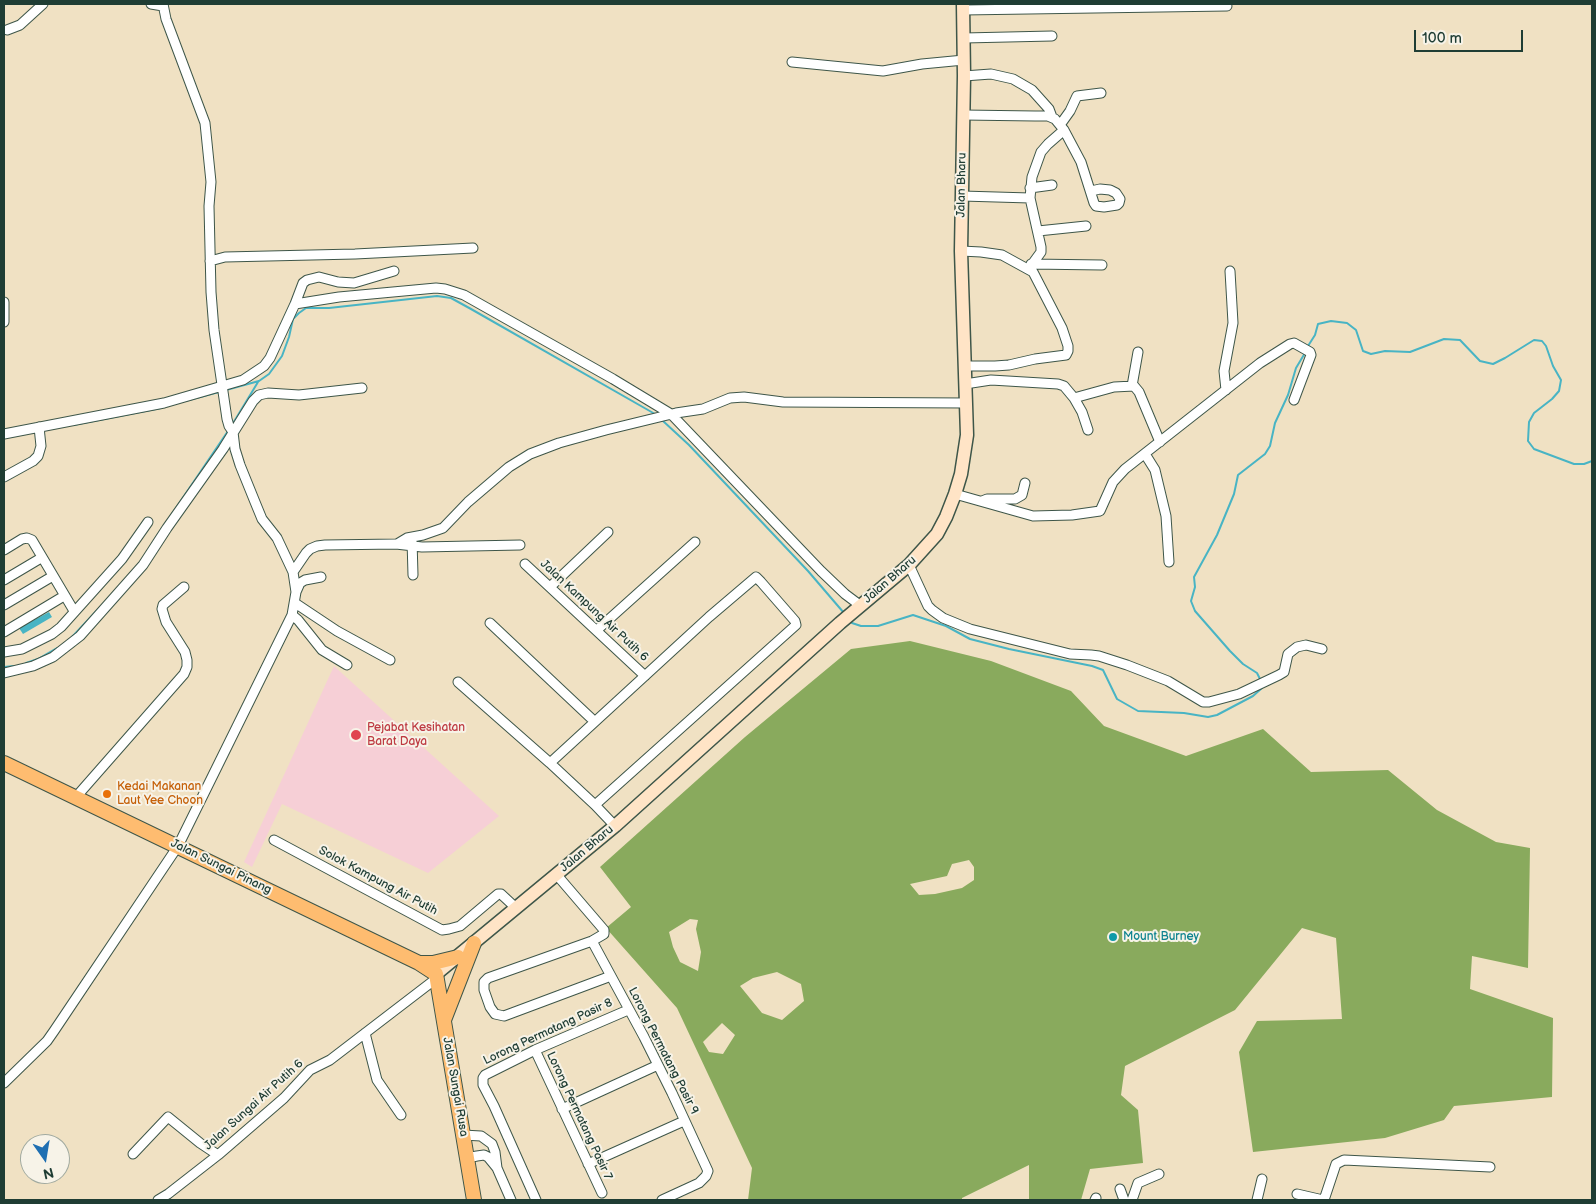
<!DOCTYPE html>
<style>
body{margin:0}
#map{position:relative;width:1596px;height:1204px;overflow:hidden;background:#f0e1c3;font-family:"Balsamiq Sans",sans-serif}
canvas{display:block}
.frame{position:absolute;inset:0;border:5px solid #1f3d34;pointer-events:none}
.north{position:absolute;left:20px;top:1134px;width:50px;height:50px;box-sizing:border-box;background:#f7f3e8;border:1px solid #a1aaa0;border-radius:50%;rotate:167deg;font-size:14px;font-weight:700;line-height:20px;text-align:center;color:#1f3d34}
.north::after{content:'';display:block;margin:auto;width:18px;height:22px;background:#1f6fb2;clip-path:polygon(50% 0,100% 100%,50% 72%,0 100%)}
.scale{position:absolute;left:1414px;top:30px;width:109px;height:22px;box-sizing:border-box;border:2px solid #1f3d34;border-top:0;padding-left:6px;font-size:15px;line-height:18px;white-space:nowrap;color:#1f3d34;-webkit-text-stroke:4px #f7f3e8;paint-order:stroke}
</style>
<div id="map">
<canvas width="1596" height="1204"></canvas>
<div class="frame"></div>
<div class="north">N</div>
<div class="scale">100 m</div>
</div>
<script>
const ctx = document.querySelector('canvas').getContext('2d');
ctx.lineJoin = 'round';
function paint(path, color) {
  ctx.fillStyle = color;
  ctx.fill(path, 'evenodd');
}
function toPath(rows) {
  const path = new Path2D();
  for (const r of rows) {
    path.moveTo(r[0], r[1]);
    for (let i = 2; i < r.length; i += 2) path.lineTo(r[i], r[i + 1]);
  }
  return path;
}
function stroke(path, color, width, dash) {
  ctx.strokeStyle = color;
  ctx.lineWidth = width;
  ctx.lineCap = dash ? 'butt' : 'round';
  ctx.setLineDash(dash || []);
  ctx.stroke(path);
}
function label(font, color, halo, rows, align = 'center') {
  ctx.font = font + ' "Balsamiq Sans",sans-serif';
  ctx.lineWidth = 4;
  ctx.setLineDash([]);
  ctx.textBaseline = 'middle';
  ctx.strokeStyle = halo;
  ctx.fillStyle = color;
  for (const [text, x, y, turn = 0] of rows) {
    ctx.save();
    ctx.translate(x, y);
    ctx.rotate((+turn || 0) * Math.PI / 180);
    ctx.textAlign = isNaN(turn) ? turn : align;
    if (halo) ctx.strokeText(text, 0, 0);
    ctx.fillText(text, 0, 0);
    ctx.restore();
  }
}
const built = toPath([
 [334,666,499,816,428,873,282,804,252,867,244,862]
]);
const forest = toPath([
 [910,641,991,661,1071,691,1104,726,1186,756,1263,729,1311,772,1388,770,1437,810,1496,842,1530,848,1528,968,1472,956,1470,989,1553,1018,1552,1097,1454,1106,1444,1120,1385,1138,1253,1152,1239,1052,1257,1021,1342,1019,1336,938,1302,928,1235,1010,1125,1066,1121,1095,1138,1110,1143,1163,1090,1169,1081,1200,1029,1200,1029,1165,962,1198,962,1200,748,1200,752,1168,677,1008,606,928,631,907,600,867,745,737,851,649],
 [969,860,974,867,974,880,962,888,935,894,919,895,910,884,947,876,952,864],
 [690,919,698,920,696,929,701,952,698,971,680,962,673,947,669,932],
 [777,972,801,984,804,1001,782,1020,762,1013,740,986,753,978],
 [722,1023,735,1035,723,1054,709,1052,703,1042]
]);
const water = toPath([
 [49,612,52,617,23,634,19,628]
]);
const stream = toPath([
 [1308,346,1315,335,1318,324,1331,321,1347,323,1356,330,1363,351,1371,354,1385,351,1410,352,1444,339,1460,340,1480,361,1493,364,1505,358,1534,340,1542,341,1546,346,1553,366,1561,380,1559,391,1552,399,1534,413,1529,422,1528,441,1534,449,1574,464,1584,464,1592,461],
 [226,390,259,381,269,374,282,356,289,337,293,319,299,313,306,308,329,308,437,296,451,298,471,309,655,414],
 [185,401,219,392],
 [663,421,689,445,808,571,844,613],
 [73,425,161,408],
 [232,425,258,382],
 [155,539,228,431],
 [851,621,852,623,861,626,878,626,913,615,946,626,970,639,1009,649,1092,666,1103,670,1117,699,1138,711,1184,713,1208,717,1217,715,1253,696,1262,688],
 [71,638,104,603],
 [26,663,38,659,57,648],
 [4,667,14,666],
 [1261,681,1257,673,1243,664,1230,651,1195,611,1191,601,1195,587,1194,577,1217,535,1234,494,1238,475,1265,454,1270,446,1275,423,1288,395,1296,368,1305,353]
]);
const minor = toPath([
 [151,4,163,6],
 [163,4,166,19,205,123,211,182,209,206,211,292,214,330,227,419,229,426,233,432,235,449,240,465,255,502,262,519,277,538,293,572],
 [963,10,1227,6],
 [7,30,20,25,43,4],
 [964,38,1052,36],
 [792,62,883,71,922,64,964,60],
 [964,76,991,74,1013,79,1032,90,1049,109,1052,117],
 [963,115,1035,116,1048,116,1055,119,1064,130,1081,162,1094,203,1096,206,1104,207,1117,205,1119,203,1120,199,1116,193,1110,190,1100,189,1091,191],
 [1060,125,1070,111,1077,96,1101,93],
 [1030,188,1052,185],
 [962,196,1030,198],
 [1038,231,1086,226],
 [961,251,981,252,1002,255,1033,272,1062,328,1068,346,1068,351,1066,355,1035,359,1009,365,995,366,964,366],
 [210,261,225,257,355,254,473,248],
 [1033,263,1041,252,1041,247,1030,198,1032,177,1041,152,1048,144,1064,130],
 [1031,264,1102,265],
 [4,302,4,322],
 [295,304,303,283,307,280,319,277,338,282,354,283,394,271],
 [965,384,991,380,1058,384,1064,386,1074,398,1114,387,1134,386,1139,392,1160,442],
 [1132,386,1138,352],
 [1226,390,1224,371,1233,323,1230,271],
 [1074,398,1082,412,1088,430],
 [4,434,164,403,243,380,264,366,270,358,295,304,339,297,436,288,445,289,464,295,613,379,671,414,821,571,845,594,861,606],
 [1145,454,1155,470,1166,516,1169,562],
 [4,477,33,461,38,456,41,446,39,427],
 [955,494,1033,516,1072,515,1100,511,1113,482,1125,469,1260,363,1290,344,1294,343,1310,352,1311,355,1294,400],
 [982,501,987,499,1015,499,1022,495,1025,483],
 [412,540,413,575],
 [397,544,407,538,423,535,443,528,468,502,509,467,530,454,559,443,606,430,676,413,703,409,730,398,744,397,783,402,966,403],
 [4,550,22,539,27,538,32,540,74,611],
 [525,564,645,676],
 [909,565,928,606,932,610,943,618,970,629,1070,654,1091,655,1099,656,1127,665,1168,681,1203,702,1209,702,1239,694,1279,675,1284,672,1288,654,1297,647,1306,645,1322,649],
 [4,580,41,558],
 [550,587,608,532],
 [296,592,300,583,305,580,321,577],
 [295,603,337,631,390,660],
 [4,605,53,576],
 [292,615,298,620,322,650,347,665],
 [490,623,594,721],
 [597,630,695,542],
 [4,632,64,596],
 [4,652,22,649,52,634,61,627,122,559,148,522],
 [4,673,33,666,53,657,80,636,143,565,167,528,223,449,253,401,259,395,268,393,299,395,362,388],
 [458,682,550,763,595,805,615,826],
 [550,763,709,617,756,577,761,582,795,621,796,625,595,805],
 [76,797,184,674,187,667,187,660,185,652,166,622,162,609,163,605,184,587],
 [274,840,442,930,449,929,460,926,498,894,501,894,516,908],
 [556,874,604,930,604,934,592,941,488,978,484,982,484,990,490,1007,495,1014,504,1016,611,976],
 [592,941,644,1037,672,1093,708,1171,706,1176,699,1183,662,1200],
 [365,1033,377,1080,401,1115],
 [535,1050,602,1193],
 [4,1083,47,1041,54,1031,178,846,292,615,296,592,293,572,306,553,310,549,317,546,325,545,396,544,422,547,520,545],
 [562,1109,658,1065],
 [463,1135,481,1136,492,1144,495,1152,497,1168],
 [133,1154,168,1117,200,1143,218,1155],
 [467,1158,477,1156,484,1155,488,1157,497,1168,511,1200],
 [588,1164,684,1121],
 [1120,1189,1124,1200],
 [1297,1194,1323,1200],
 [158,1200,168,1194,218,1155,284,1098,310,1070,330,1060,437,978],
 [536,1200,494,1106,483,1085,483,1078,485,1075,535,1050,628,1010],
 [1095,1200,1096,1198],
 [1132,1200,1138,1183,1159,1174],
 [1257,1200,1262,1179],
 [1324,1200,1336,1164,1344,1160,1490,1167]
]);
const secondary = toPath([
 [436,974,615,826,840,623,909,565,937,534,946,517,955,494,961,474,967,435,961,251,964,76,963,4]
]);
const primary = toPath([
 [4,763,419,963,436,974,474,1200],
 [420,963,433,963,458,957],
 [444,1020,474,943]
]);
const markers = [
 [356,735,6,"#e0444e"],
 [107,794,5,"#e8710a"],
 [1113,937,5,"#0f9aa8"]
];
const streetNames = [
 ["Jalan Bharu",962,185,-89],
 ["Jalan Bharu",890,580,-41],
 ["Jalan Kampung Air Putih 6",594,611,43],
 ["Jalan Bharu",587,849,-40],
 ["Jalan Sungai Pinang",221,867,26],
 ["Solok Kampung Air Putih",378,881,28],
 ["Lorong Permatang Pasir 8",548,1032,-25],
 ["Lorong Permatang Pasir 9",663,1051,63],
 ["Jalan Sungai Rusa",455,1087,80],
 ["Jalan Sungai Air Putih 6",254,1105,-42],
 ["Lorong Permatang Pasir 7",579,1116,65]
];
const healthNames = [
 ["Pejabat Kesihatan",367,728],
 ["Barat Daya",367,742]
];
const foodNames = [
 ["Kedai Makanan",117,787],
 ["Laut Yee Choon",117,801]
];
const cultureNames = [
 ["Mount Burney",1123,937]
];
paint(built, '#f6cfd6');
paint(forest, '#89aa5d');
paint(water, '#48b4c4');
stroke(stream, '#48b4c4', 2);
stroke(minor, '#3e5649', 11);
stroke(secondary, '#3e5649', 15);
stroke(primary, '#3e5649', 16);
stroke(minor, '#fff', 9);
stroke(secondary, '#ffe4c6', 12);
stroke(primary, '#febc70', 14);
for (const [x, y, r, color] of markers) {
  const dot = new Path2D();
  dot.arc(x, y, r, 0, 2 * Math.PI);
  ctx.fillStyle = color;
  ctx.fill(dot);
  stroke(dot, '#f7f3e8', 2);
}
label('12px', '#1f3d34', '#f7f3e8', streetNames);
label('12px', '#be3a42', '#f7f3e8', healthNames, 'left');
label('12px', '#c56008', '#f7f3e8', foodNames, 'left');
label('12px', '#0d838f', '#f7f3e8', cultureNames, 'left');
</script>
